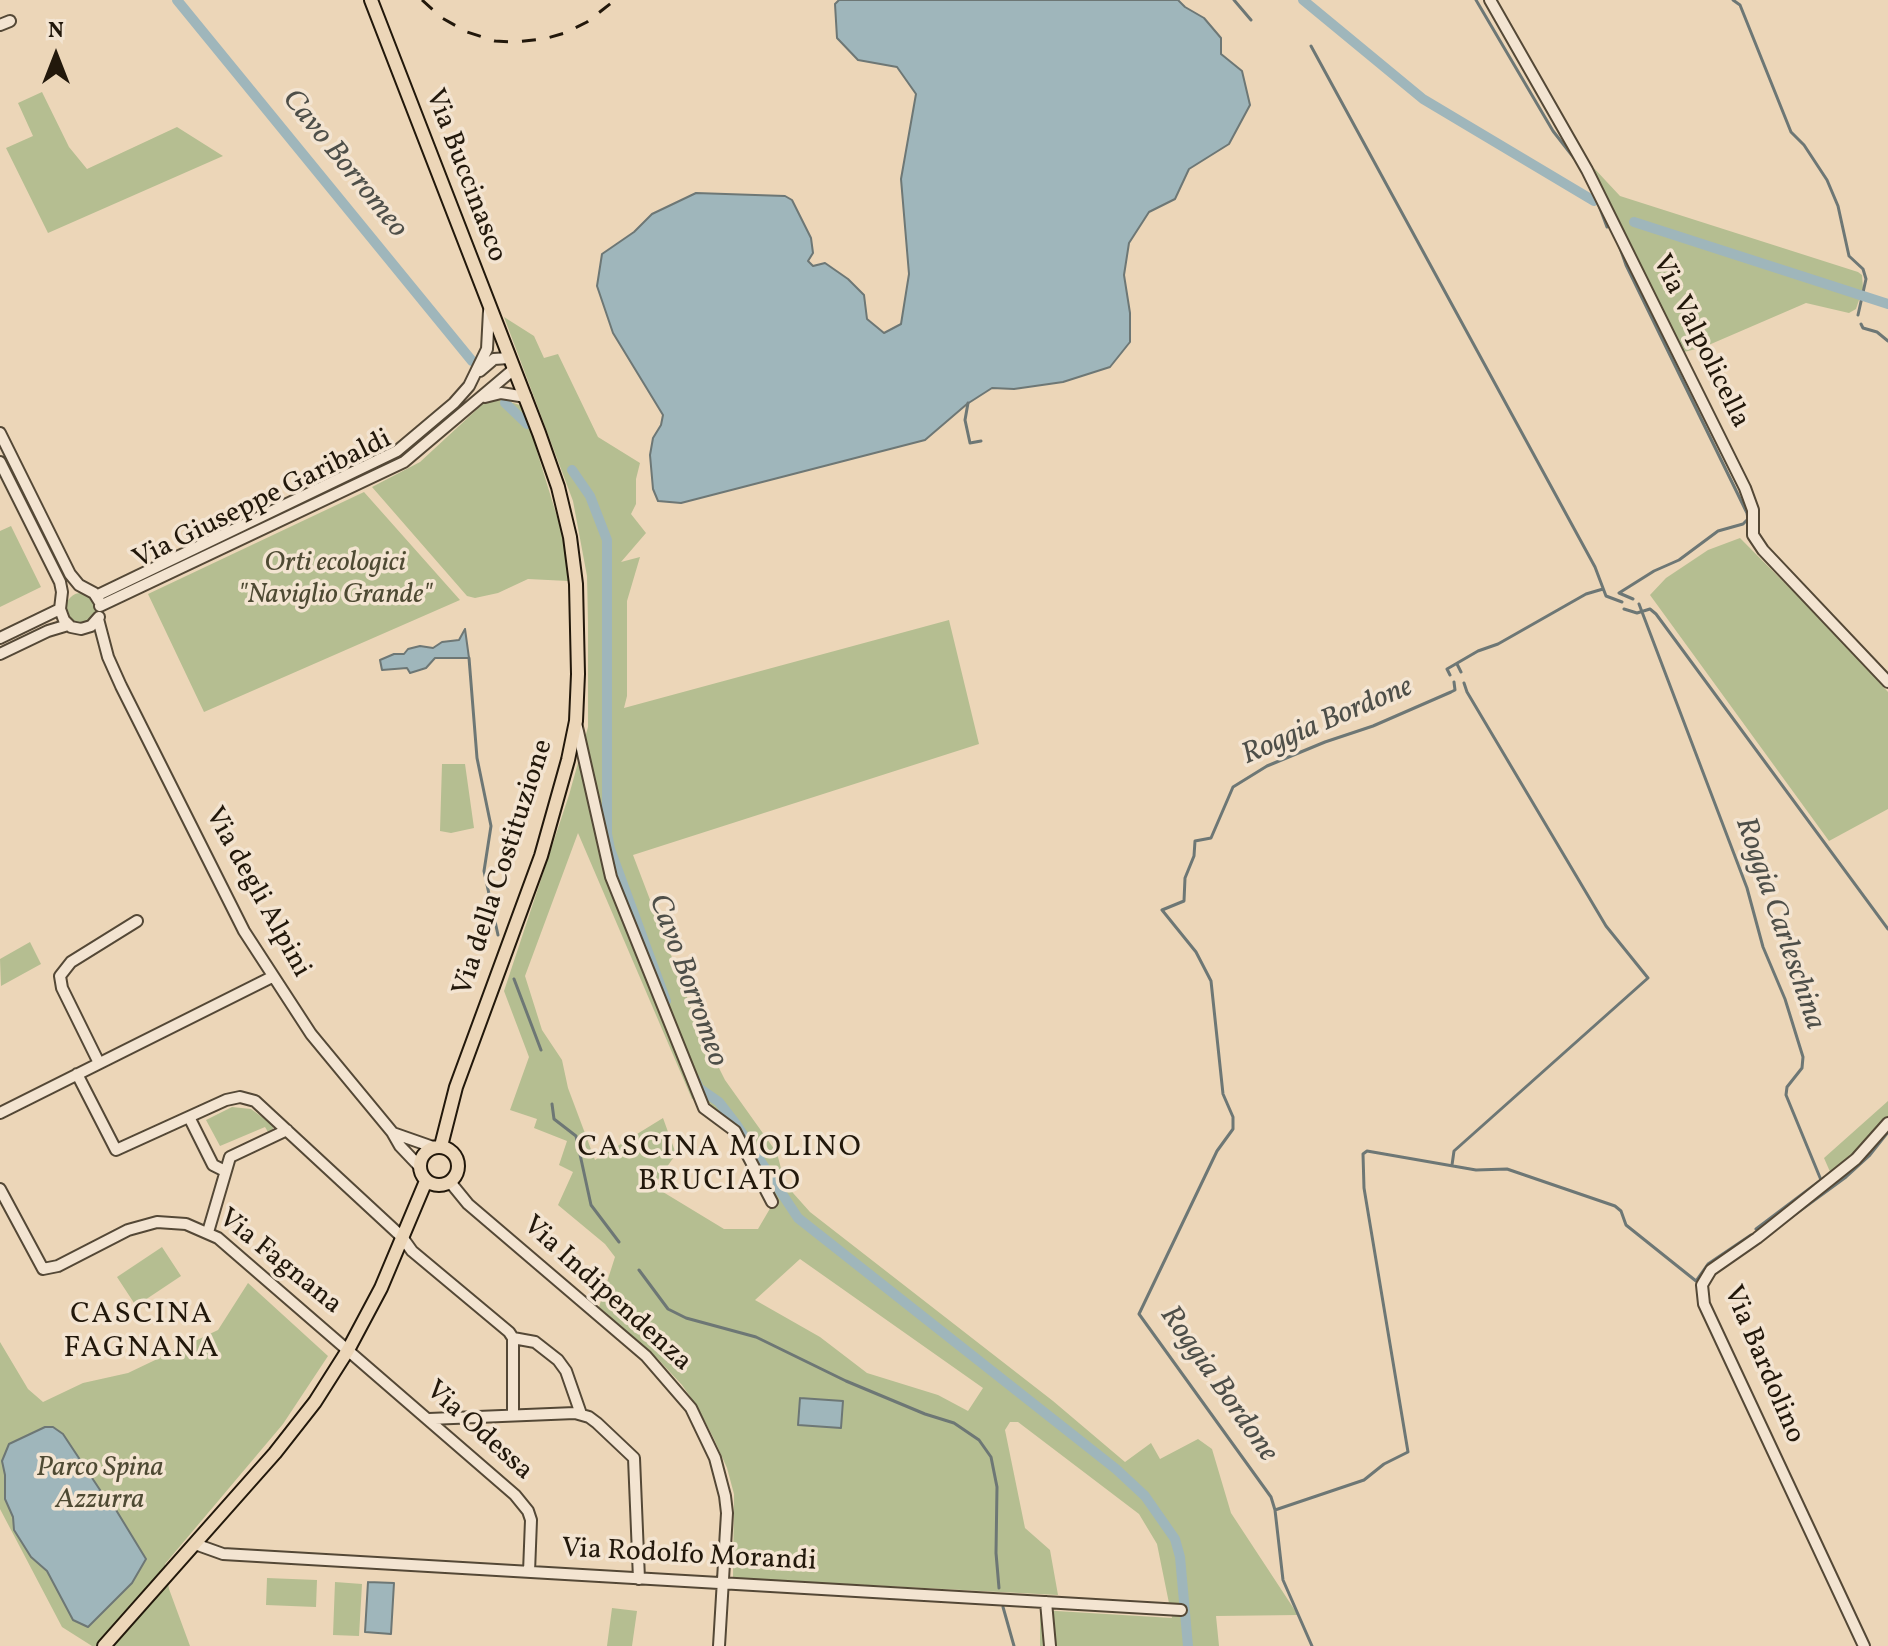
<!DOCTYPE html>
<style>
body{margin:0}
#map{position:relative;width:1888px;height:1646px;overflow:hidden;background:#ecd6b8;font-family:Vollkorn,serif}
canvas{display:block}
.north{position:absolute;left:16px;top:16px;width:80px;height:80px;-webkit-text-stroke:6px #f3e4d1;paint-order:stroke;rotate:0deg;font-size:22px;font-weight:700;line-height:32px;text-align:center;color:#22180b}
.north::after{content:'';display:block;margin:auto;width:28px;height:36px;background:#22180b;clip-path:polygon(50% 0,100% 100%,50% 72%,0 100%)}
</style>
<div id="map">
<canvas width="1888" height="1646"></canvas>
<div class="north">N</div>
</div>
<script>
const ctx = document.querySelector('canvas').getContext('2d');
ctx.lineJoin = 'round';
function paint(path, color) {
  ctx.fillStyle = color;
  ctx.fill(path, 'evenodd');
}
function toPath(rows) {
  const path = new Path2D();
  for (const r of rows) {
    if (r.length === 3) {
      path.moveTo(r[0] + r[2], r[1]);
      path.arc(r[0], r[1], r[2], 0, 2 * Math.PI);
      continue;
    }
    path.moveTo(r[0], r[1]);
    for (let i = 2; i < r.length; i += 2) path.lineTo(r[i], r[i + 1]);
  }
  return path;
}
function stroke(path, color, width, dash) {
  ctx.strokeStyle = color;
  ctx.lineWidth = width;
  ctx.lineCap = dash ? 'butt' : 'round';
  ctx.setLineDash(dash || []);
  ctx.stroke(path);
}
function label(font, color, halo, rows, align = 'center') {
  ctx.font = font + ' Vollkorn,serif';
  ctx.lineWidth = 7;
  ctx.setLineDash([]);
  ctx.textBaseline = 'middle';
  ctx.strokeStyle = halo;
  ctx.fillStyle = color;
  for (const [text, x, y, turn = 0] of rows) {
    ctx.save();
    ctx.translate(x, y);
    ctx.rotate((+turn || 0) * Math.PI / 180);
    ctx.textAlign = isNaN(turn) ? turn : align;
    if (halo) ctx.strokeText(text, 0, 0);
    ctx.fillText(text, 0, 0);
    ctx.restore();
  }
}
const green = toPath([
 [42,92,69,147,87,169,177,127,223,156,48,233,6,148,33,136,18,103],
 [1592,166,1620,196,1858,272,1862,275,1863,288,1856,309,1849,313,1806,303,1704,347,1684,352],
 [504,317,534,336,544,358,558,354,598,437,640,463,636,479,636,504,631,514,646,533,621,562,640,557,627,601,627,696,624,708,949,620,979,744,633,855,698,1026,725,1080,777,1153,785,1184,810,1212,1053,1401,1125,1462,1151,1443,1160,1459,1198,1439,1212,1449,1231,1513,1298,1615,1216,1616,1219,1646,1040,1646,1040,1610,1172,1618,1157,1544,1139,1514,1018,1422,1010,1422,1005,1430,1025,1528,1050,1550,1058,1595,733,1578,734,1494,727,1468,714,1439,698,1408,682,1385,657,1358,599,1307,615,1257,605,1244,558,1205,573,1172,559,1165,567,1141,534,1128,537,1119,510,1110,529,1057,504,991,569,795,588,727,588,623,587,576,573,501],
 [578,833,692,1099,701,1096,735,1127,775,1200,758,1229,724,1229,663,1192,657,1181,676,1154,663,1118,595,1160,568,1088,562,1060,542,1030,525,976],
 [800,1259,983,1388,968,1411,938,1395,867,1373,820,1337,755,1300],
 [504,400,523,406,563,536,568,581,528,579,498,593,475,598,467,596,372,487,420,462,486,401],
 [364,492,460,600,204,712,148,594],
 [11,526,41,587,0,607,0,531],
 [1740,538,1852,651,1888,692,1888,809,1829,841,1650,595,1666,578,1708,550],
 [81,608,15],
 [442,764,465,764,474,828,451,833,440,831],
 [30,942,41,964,1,986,0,959],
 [1888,1101,1888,1118,1866,1143,1831,1174,1824,1158],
 [232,1107,251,1109,273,1125,273,1129,268,1132,265,1127,220,1146,206,1120],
 [162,1247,181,1276,136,1306,117,1277],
 [248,1283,328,1356,283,1424,165,1564,169,1589,190,1646,92,1646,62,1627,0,1509,0,1342,28,1389,43,1402,83,1383,128,1373,218,1330],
 [267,1578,317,1580,316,1607,266,1605],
 [335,1582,362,1584,359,1636,333,1635],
 [612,1608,637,1611,632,1646,607,1646]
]);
const water = toPath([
 [839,0,1178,0,1185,7,1204,18,1221,38,1221,54,1242,71,1250,105,1229,144,1189,169,1175,199,1149,212,1129,243,1124,275,1130,313,1130,342,1110,367,1063,382,1014,389,992,388,967,404,925,440,681,503,658,501,653,489,650,455,653,438,661,425,663,415,613,333,597,286,602,254,634,232,652,214,696,193,785,196,792,200,811,238,813,253,808,261,813,266,825,263,848,279,864,295,867,319,884,333,901,324,909,274,901,179,916,94,897,67,858,60,837,38,835,4,839,0],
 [465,629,469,658,435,658,426,668,410,673,407,668,382,670,380,660,394,654,404,654,408,649,420,646,433,648,442,642,459,640,465,629],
 [800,1398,843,1401,841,1428,798,1425,800,1398],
 [45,1427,53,1427,63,1434,106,1499,113,1505,146,1559,132,1583,88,1627,73,1620,47,1571,31,1557,14,1530,13,1517,5,1499,5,1475,2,1461,9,1444,45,1427],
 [368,1582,394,1583,391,1634,365,1632,368,1582]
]);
const stream = toPath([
 [1234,0,1251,20],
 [1476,0,1553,131,1574,158],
 [1733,0,1740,5,1791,132,1804,145,1827,180,1838,206,1849,256,1863,269,1866,279,1858,315],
 [1311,46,1595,567,1606,596,1622,602],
 [1598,203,1607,227],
 [1619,245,1626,265,1747,513,1748,519,1743,524,1718,531,1679,560,1654,571,1619,593,1633,599],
 [1861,324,1863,328,1877,332,1888,341],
 [968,403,965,420,970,443,981,441],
 [1639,604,1747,888,1763,947,1785,999,1803,1057,1802,1068,1787,1087,1786,1095,1821,1180,1756,1229],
 [1624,609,1637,613,1650,609,1656,614,1888,929],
 [469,658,477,758,491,826,484,871,498,935],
 [1457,664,1461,672],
 [1450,675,1447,669,1478,651,1498,644,1586,594,1603,589],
 [514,979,541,1050],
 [552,1104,554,1119,576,1136,591,1205,619,1242],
 [1452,1165,1454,1151,1648,978,1606,926,1467,692,1464,683],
 [1790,1218,1846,1177,1869,1156,1888,1132],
 [639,1270,668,1309,686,1318,756,1337,846,1381,925,1414,954,1423,979,1440,991,1457,997,1487,996,1553,999,1588],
 [1275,1510,1364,1480,1384,1464,1408,1452,1364,1188,1363,1154,1367,1151,1476,1170,1507,1169,1615,1206,1621,1211,1626,1225,1696,1281,1708,1264,1751,1235],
 [1003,1607,1014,1646],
 [1312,1646,1283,1580,1275,1510,1271,1497,1139,1314,1217,1151,1233,1129,1233,1117,1223,1094,1211,981,1196,952,1162,910,1184,901,1185,878,1194,856,1195,841,1211,838,1233,787,1267,766,1325,742,1373,726,1451,692,1455,690,1454,682]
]);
const canal = toPath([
 [177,0,472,361],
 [1303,0,1423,99,1594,201],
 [1634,222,1888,304],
 [505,403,527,424],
 [572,470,590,496,607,540,607,834,610,849,666,1001],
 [695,1079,699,1088,719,1102,736,1124,798,1218,1116,1469,1145,1496,1175,1539,1180,1557,1188,1646]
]);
const minor = toPath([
 [1490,0,1587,170,1745,488,1753,510,1753,535,1763,550,1888,682],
 [0,25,10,21],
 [480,371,494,359,509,358],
 [485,397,501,393,526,397],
 [0,433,70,574,79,585,94,593,99,601],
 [0,462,60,582,62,592,60,609,64,620,71,627,81,629,91,626,99,617],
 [96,596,397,451,454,403,469,386,487,349,489,311],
 [100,606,404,462,514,369],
 [98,619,108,657,121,686,244,931,311,1034,392,1132,400,1146,419,1166],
 [0,638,60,609],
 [0,654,48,631,68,625],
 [577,727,611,877,704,1108,735,1131,772,1202],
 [99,1063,62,988,60,976,71,962,137,921],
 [77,1074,116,1150,226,1100,240,1097,255,1101,402,1237,412,1251,509,1332,513,1338,513,1415],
 [0,1113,272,977],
 [189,1117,213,1165,225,1171],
 [393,1133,433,1147],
 [450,1182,468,1204,646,1356,691,1408,715,1458,725,1496,727,1513,719,1646],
 [0,1189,43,1269,58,1266,128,1230,157,1222,186,1224,218,1238,515,1495,528,1511,531,1520,529,1572],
 [208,1232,230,1157,287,1130],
 [513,1338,535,1342,558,1360,566,1371,581,1414],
 [429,1419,575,1413,589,1417,597,1423,634,1458,639,1579],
 [195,1544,223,1554,1181,1610],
 [1046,1602,1050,1646],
 [1864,1646,1704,1304,1702,1285,1711,1270,1757,1238,1856,1159,1888,1123]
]);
const major = toPath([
 [371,0,539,433,558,487,570,537,576,584,578,674,576,721,568,760,541,856,456,1087,441,1146],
 [439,1166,19],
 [104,1646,275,1453,315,1402,348,1350,381,1288,426,1181]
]);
const rail = toPath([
 [422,0,442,18,467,32,495,41,515,42,544,39,565,33,587,22,615,0]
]);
const streetNames = [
 ["Via Buccinasco",464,176,69],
 ["Via Valpolicella",1699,342,64],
 ["Via Giuseppe Garibaldi",263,501,-26],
 ["Via della Costituzione",505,868,-72],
 ["Via degli Alpini",256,893,61],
 ["Via Fagnana",279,1263,39],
 ["Via Indipendenza",606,1295,42],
 ["Via Bardolino",1762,1365,67],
 ["Via Odessa",478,1432,42],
 ["Via Rodolfo Morandi",689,1557,3]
];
const parkNames = [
 ["Orti ecologici",335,565],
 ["\"Naviglio Grande\"",335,597],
 ["Parco Spina",100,1470],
 ["Azzurra",100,1502]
];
const waterNames = [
 ["Cavo Borromeo",343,165,51],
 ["Roggia Bordone",1328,723,-23],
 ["Roggia Carleschina",1778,924,71],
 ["Cavo Borromeo",686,981,70],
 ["Roggia Bordone",1217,1385,55]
];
const neighbourhoodNames = [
 ["CASCINA MOLINO",720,1149],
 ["BRUCIATO",720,1183],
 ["CASCINA",142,1316],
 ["FAGNANA",142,1350]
];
paint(green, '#b5be91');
paint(water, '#9fb6bb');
stroke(water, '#6d7775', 2);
stroke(stream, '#6d7775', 3);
stroke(canal, '#9fb6bb', 10);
stroke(minor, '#544836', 14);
stroke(major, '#22180b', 16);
stroke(minor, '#f3e4d1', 10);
stroke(major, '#ecd6b8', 12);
stroke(rail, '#22180b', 3, [14, 14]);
label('28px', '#22180b', '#f3e4d1', streetNames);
label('italic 28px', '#4e4a33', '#f3e4d1', parkNames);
label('italic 30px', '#4e4f49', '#f3e4d1', waterNames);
ctx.letterSpacing = '2px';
label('30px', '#22180b', '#f3e4d1', neighbourhoodNames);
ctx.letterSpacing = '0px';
</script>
